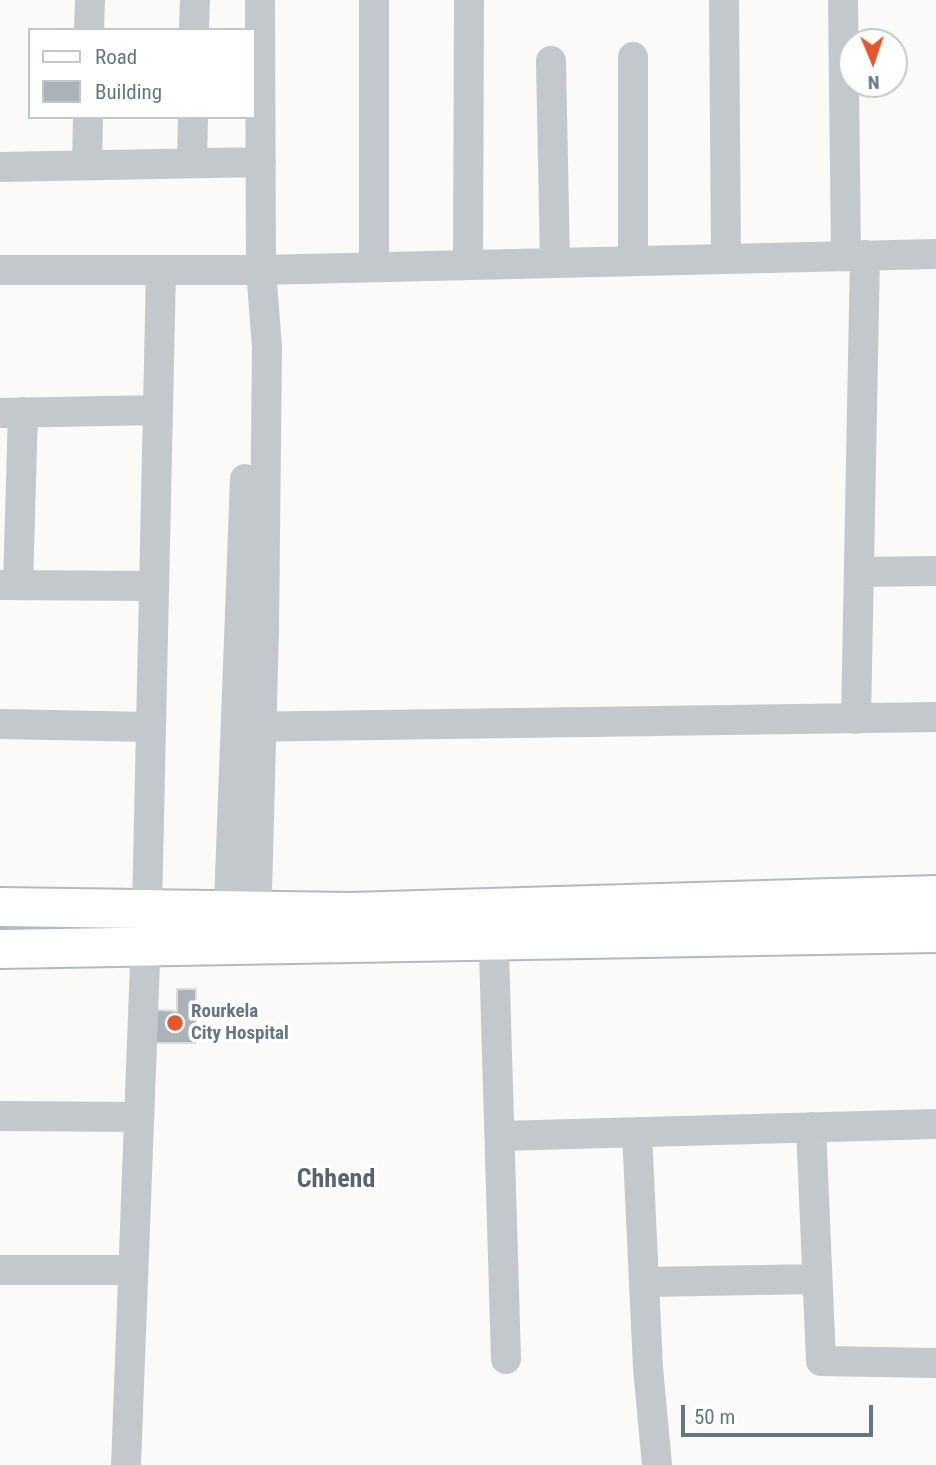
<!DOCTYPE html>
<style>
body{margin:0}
#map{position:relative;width:936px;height:1465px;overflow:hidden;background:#fafaf8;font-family:"Roboto Condensed",sans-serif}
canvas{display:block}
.legend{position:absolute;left:28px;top:28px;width:228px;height:91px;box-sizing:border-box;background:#fff;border:2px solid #c1c8cd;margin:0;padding:9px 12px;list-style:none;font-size:21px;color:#657683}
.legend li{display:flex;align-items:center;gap:14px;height:35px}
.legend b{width:35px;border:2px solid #c1c8cd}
.north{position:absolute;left:838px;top:28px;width:70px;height:70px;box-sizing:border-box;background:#fff;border:2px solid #c1c8cd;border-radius:50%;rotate:178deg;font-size:19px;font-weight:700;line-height:28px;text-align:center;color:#657683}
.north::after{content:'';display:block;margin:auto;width:24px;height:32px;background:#e4572e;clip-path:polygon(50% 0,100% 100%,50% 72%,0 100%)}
.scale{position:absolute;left:681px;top:1405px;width:192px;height:32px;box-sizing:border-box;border:4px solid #657683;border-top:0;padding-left:9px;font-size:21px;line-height:24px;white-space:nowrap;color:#657683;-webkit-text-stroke:5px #fff;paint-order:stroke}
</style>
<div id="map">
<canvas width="936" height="1465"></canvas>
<ul class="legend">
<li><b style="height:9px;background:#fff"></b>Road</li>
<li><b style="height:19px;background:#aab3b9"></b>Building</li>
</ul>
<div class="north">N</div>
<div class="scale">50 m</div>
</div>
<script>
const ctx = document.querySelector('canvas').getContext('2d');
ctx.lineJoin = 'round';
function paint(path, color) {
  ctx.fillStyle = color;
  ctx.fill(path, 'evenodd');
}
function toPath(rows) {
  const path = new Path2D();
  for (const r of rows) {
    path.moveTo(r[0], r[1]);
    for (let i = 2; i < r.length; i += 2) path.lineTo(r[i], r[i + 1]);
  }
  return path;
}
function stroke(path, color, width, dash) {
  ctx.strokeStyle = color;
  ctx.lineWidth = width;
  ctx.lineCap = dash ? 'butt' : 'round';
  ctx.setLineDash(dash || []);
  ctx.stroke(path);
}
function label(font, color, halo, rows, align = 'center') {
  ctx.font = font + ' "Roboto Condensed",sans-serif';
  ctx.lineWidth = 7;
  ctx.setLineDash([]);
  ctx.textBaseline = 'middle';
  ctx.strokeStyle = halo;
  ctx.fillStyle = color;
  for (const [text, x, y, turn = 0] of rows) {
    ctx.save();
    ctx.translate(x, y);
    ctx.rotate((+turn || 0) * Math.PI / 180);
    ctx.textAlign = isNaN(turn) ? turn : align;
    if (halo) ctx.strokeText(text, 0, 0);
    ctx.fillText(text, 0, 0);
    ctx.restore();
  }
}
const building = toPath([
 [177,989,196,989,196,1043,155,1043,156,1010,177,1011,177,989]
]);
const street = toPath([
 [374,0,374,267],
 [724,0,726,258],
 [843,0,846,255],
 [89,30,90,0],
 [194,30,195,0],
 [633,57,633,261],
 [551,61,555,263],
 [192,163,193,117],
 [87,165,88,117],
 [0,167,261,162],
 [468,265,469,0],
 [0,270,261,270,936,254],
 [0,413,158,410],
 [859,572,936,571],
 [0,585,154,586],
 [18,585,23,412],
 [856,719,865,255],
 [0,724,151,727],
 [238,727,936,717],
 [493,918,506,1359],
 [228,930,245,479],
 [256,930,264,630,267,347,261,270,260,0],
 [0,1116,139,1117],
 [811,1127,821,1361,936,1363],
 [637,1132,648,1368,657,1465],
 [500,1136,936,1124],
 [0,1270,133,1270],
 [644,1282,817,1279],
 [126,1465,147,910,161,270]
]);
const secondary = toPath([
 [0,907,351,912,936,895],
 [0,949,936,933]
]);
const markers = [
 [175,1023,9,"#e4572e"]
];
const poiNames = [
 ["Rourkela",191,1012],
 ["City Hospital",191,1034]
];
const districtNames = [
 ["Chhend",336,1180]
];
paint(building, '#aab3b9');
stroke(building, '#dcdcda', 2);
stroke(secondary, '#b3babf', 42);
stroke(street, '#c3c8cc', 30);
stroke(secondary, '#fff', 38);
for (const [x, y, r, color] of markers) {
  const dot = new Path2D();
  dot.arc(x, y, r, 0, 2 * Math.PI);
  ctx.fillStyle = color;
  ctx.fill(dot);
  stroke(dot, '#fff', 2.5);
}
label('bold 19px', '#657683', '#fff', poiNames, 'left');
label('bold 26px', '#57646e', '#fff', districtNames);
</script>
